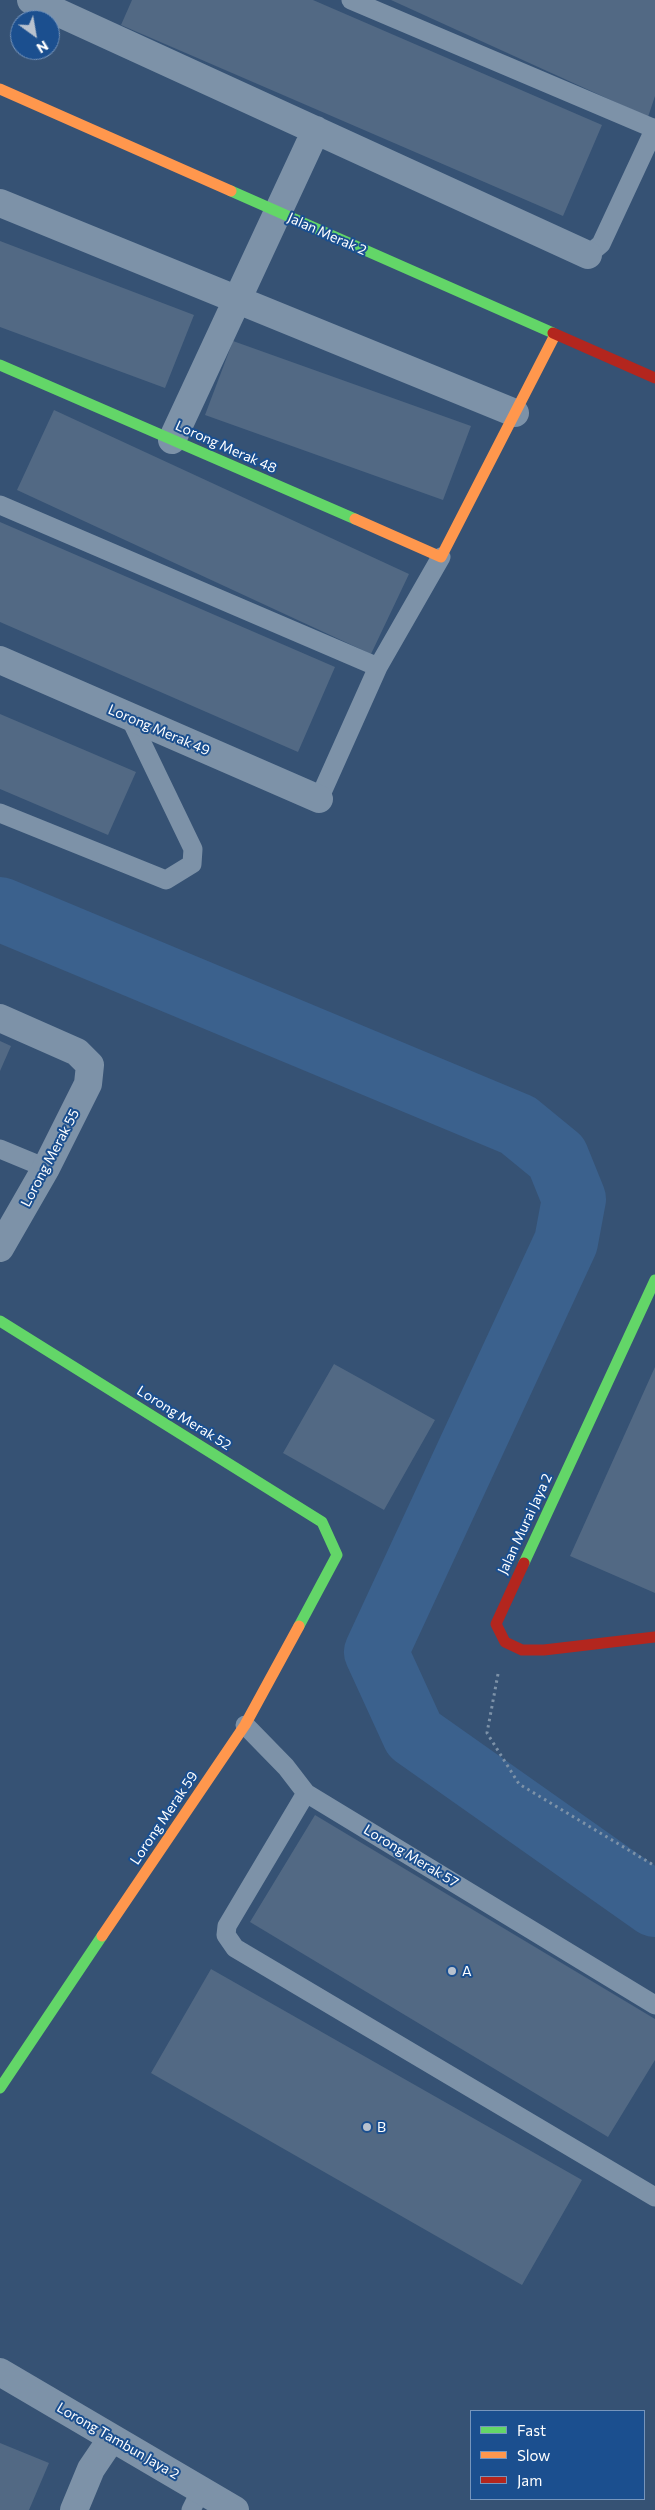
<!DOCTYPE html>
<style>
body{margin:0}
#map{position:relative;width:655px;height:2510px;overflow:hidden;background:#365274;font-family:Commissioner,sans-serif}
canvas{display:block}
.legend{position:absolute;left:470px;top:2410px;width:175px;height:90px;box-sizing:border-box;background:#1b4f8f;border:1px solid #7695bc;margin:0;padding:6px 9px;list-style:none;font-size:15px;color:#fff}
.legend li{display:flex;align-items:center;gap:10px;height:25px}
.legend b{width:25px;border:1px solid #7695bc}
.north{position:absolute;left:10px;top:10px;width:50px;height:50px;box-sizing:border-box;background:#1b4f8f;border:1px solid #7695bc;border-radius:50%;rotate:148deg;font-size:14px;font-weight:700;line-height:20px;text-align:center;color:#fff}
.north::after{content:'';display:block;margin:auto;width:18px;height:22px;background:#b9c2ce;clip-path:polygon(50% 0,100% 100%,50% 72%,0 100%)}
</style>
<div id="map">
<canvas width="655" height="2510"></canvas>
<ul class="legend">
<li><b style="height:6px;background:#63d668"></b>Fast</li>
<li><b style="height:6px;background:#ff974d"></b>Slow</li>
<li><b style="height:6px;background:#b3261e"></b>Jam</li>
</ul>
<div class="north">N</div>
</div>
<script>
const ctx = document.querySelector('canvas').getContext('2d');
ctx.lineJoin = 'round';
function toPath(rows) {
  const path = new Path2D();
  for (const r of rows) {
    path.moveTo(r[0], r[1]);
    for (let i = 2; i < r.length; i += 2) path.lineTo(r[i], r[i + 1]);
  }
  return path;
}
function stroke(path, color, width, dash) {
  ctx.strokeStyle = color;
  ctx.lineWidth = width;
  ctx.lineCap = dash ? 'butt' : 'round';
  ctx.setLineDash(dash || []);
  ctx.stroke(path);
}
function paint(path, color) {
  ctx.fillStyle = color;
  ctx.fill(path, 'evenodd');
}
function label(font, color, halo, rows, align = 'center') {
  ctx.font = font + ' Commissioner,sans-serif';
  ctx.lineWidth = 4;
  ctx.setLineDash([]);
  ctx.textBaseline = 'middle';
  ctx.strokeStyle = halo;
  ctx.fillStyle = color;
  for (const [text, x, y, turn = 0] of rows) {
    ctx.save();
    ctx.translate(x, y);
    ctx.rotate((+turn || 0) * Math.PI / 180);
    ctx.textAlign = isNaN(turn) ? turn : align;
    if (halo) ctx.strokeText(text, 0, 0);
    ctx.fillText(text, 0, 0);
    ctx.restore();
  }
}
const river = toPath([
 [0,909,518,1125,557,1157,574,1199,566,1242,376,1652,414,1735,655,1905]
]);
const building = toPath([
 [132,0,313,0,602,125,563,216,121,25],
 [391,0,655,0,655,96,648,117],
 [0,241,194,315,165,388,0,327],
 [233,341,471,426,443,500,205,415],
 [54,410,409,574,371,654,17,490],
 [0,522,335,667,298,752,0,622],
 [0,714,136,772,108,835,0,789],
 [0,1041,11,1046,0,1071],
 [334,1364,435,1420,384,1510,283,1453],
 [655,1367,655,1593,570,1556],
 [315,1815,655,2019,655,2060,608,2137,250,1922],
 [211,1969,582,2180,522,2285,151,2073],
 [0,2443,49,2463,29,2510,0,2510]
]);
const path = toPath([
 [498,1674,487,1733,519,1784,655,1866]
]);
const lane = toPath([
 [351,0,655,129],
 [588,255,601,244,655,128],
 [0,505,378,667],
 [319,799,378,667,441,557],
 [0,813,166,880,192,864,193,849,129,716],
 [0,1149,46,1168],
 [245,1725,286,1767,306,1793,655,2005],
 [306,1793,227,1926,226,1935,235,1948,655,2197],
 [191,2510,201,2490]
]);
const street = toPath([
 [31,0,588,255],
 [0,203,515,413],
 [172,440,316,130],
 [0,660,319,799],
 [0,1018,77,1052,90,1065,88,1084,46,1168,0,1248],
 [0,2372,235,2510],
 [74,2510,91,2469,112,2438]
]);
const fast = toPath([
 [231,191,553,333],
 [0,365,355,519],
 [0,1321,322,1522,337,1555,299,1626],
 [524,1563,655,1280],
 [0,2088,102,1936]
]);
const slow = toPath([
 [0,89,231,191],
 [355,519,441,557,555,335],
 [102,1936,245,1725,299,1626]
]);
const jam = toPath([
 [553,333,655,378],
 [524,1563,496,1624,505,1642,522,1650,544,1650,655,1637]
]);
const markers = [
 [452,1971,5,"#b9c2ce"],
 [367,2127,5,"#b9c2ce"]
];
const streetNames = [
 ["Jalan Merak 2",327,234,24],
 ["Lorong Merak 48",226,447,24],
 ["Lorong Merak 49",159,730,23],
 ["Lorong Merak 55",50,1158,-62],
 ["Lorong Merak 52",184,1418,32],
 ["Jalan Murai Jaya 2",525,1524,-65],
 ["Lorong Merak 59",164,1818,-56],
 ["Lorong Merak 57",411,1856,31],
 ["Lorong Tambun Jaya 2",118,2441,30]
];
const poiNames = [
 ["A",462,1971],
 ["B",377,2127]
];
stroke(river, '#3b618d', 64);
paint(building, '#526984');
stroke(path, '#7d92a8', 3, [2.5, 4]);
stroke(lane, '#7d92a8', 19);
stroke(street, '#7d92a8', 28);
stroke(fast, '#63d668', 11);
stroke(slow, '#ff974d', 11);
stroke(jam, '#b3261e', 11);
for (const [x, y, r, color] of markers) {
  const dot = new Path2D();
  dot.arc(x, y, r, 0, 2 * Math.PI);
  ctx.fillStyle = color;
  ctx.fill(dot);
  stroke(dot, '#1b4f8f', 2);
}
label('14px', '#fff', '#1b4f8f', streetNames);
label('14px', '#fff', '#1b4f8f', poiNames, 'left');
</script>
